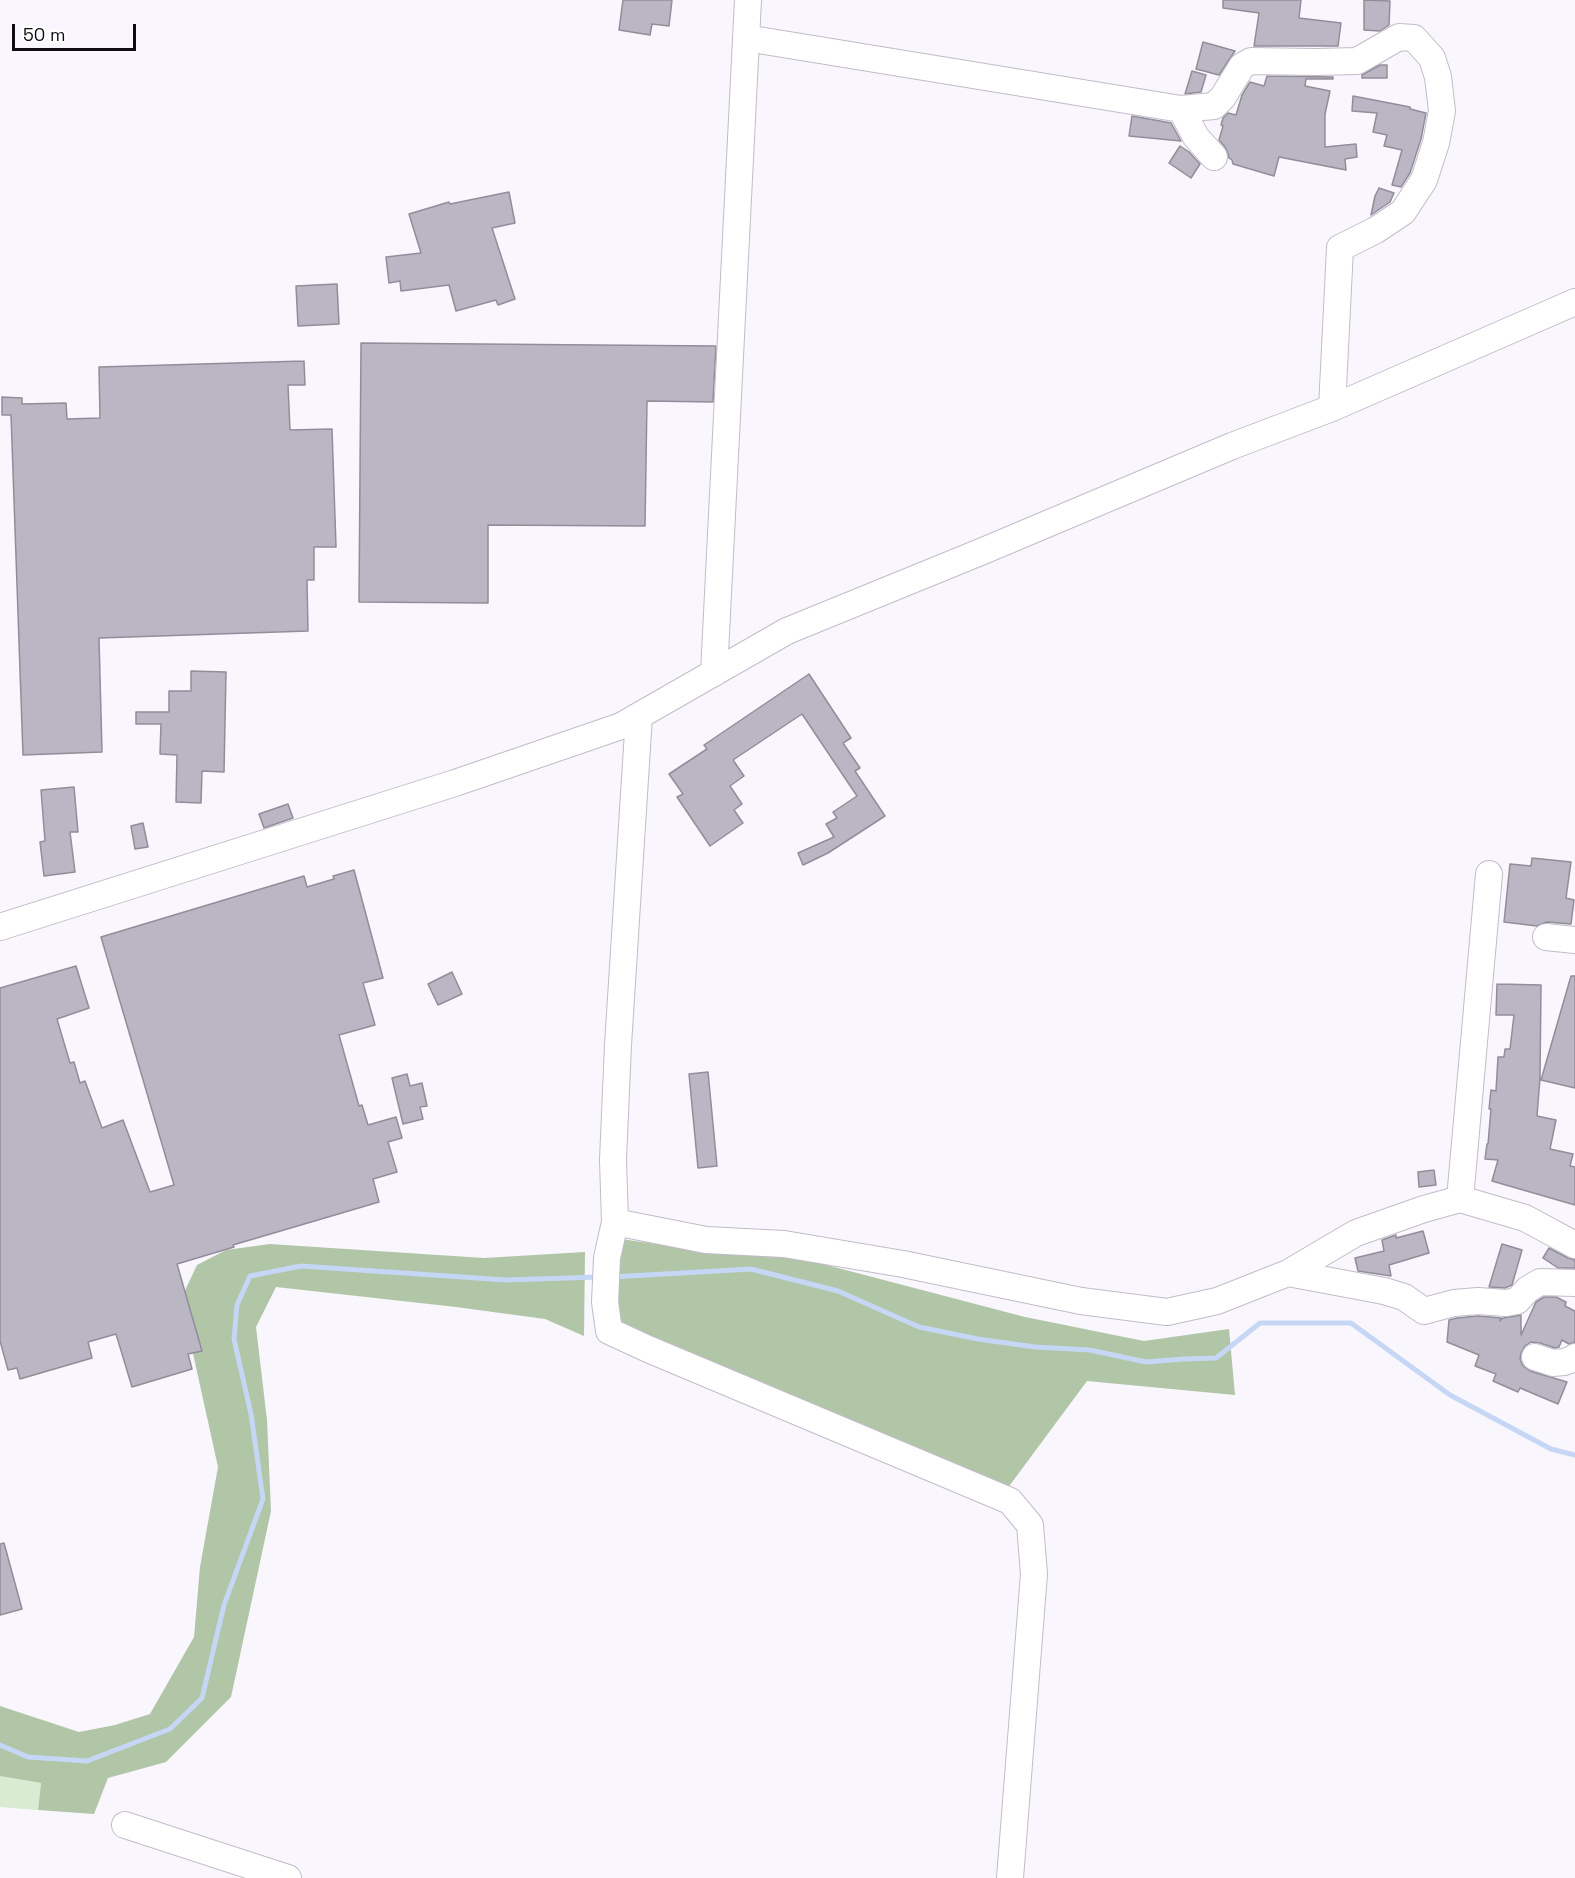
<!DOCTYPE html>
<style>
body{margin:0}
#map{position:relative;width:1575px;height:1878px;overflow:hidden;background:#f9f6fe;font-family:"Space Grotesk",sans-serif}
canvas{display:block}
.scale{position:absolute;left:12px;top:24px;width:124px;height:27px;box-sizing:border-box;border:3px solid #0f0d12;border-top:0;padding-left:8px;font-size:18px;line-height:21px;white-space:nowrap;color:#0f0d12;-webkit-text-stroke:4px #fff;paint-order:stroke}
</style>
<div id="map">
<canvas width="1575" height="1878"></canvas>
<div class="scale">50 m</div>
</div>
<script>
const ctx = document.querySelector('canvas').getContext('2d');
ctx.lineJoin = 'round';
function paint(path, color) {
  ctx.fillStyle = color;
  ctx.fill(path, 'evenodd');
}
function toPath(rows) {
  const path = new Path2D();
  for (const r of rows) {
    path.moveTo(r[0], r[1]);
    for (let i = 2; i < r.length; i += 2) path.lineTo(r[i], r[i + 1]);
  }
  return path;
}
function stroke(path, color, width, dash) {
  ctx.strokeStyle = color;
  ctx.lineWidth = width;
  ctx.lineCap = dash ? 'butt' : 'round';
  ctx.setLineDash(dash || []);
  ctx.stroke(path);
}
const green = toPath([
 [0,1776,41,1783,38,1810,0,1807]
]);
const forest = toPath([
 [621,1239,706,1251,796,1257,1025,1317,1144,1341,1229,1329,1235,1395,1087,1381,1007,1489,623,1325,615,1301],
 [270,1244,484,1258,585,1252,584,1336,545,1319,456,1307,276,1287,256,1327,267,1420,271,1511,231,1697,166,1762,108,1778,94,1814,38,1810,41,1783,0,1776,0,1706,79,1732,115,1725,150,1714,194,1637,200,1567,218,1467,181,1299,197,1265,226,1250]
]);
const stream = toPath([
 [612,1277,751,1269,838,1291,919,1327,978,1339,1035,1347,1090,1350,1146,1362,1184,1359,1216,1358,1260,1323,1351,1323,1450,1395,1551,1449,1575,1455],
 [0,1745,28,1757,87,1761,170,1729,202,1698,224,1605,263,1499,251,1414,234,1339,237,1305,250,1276,301,1266,506,1280,599,1277]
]);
const building = toPath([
 [623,0,672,0,669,26,652,24,650,35,619,30,623,0],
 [1223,0,1301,0,1299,18,1341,23,1338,46,1254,46,1259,13,1223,8,1223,0],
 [1364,0,1390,1,1389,25,1380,31,1364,30,1364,0],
 [1203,42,1235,51,1219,75,1196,69,1203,42],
 [1380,65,1387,65,1387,78,1362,78,1362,75,1380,65],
 [1192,71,1206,75,1201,92,1185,94,1192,71],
 [1267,76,1333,77,1333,79,1306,79,1305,86,1330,91,1325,114,1325,147,1356,144,1357,157,1345,159,1346,170,1279,157,1274,176,1233,164,1232,160,1229,158,1228,153,1225,147,1219,140,1223,126,1221,125,1223,118,1228,113,1236,115,1242,95,1250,82,1264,86,1267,76],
 [1353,96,1410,107,1410,109,1426,113,1421,139,1410,173,1401,187,1392,185,1402,150,1384,146,1387,135,1373,132,1377,113,1352,111,1353,96],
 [1132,116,1171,123,1181,141,1129,136,1132,116],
 [1180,146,1189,152,1200,164,1191,178,1169,163,1180,146],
 [1379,188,1394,193,1390,202,1371,215,1375,196,1379,188],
 [509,192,515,223,492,228,515,299,498,305,496,300,456,311,449,285,401,291,400,281,389,283,386,257,421,253,409,214,449,202,450,204,509,192],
 [337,284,339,324,298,326,296,286,337,284],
 [361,343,716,346,713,402,647,401,645,526,488,525,488,603,359,602,361,343],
 [304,361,305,385,288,385,290,430,332,429,336,547,314,547,314,580,307,580,308,631,99,638,102,752,23,755,11,415,2,415,2,397,22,398,22,404,66,403,67,419,100,418,99,367,304,361],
 [191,671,226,672,224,772,202,771,201,803,176,802,177,755,160,754,161,724,136,724,136,712,169,712,169,691,191,691,191,671],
 [809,674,851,738,843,743,860,768,855,771,885,816,828,853,803,865,798,853,834,837,826,824,837,818,833,812,857,796,802,714,733,760,744,776,730,786,742,804,734,810,743,823,710,846,677,797,683,794,669,774,707,749,704,745,809,674],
 [74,787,78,832,70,832,75,872,44,876,40,842,45,841,41,790,74,787],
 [288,804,293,818,264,828,259,814,288,804],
 [143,823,148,847,135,849,131,826,143,823],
 [1532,858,1571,862,1566,898,1574,900,1571,924,1547,922,1537,926,1504,922,1510,864,1531,866,1532,858],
 [354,870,383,978,363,983,375,1025,339,1035,359,1106,362,1105,368,1125,396,1117,402,1138,388,1142,397,1172,373,1179,379,1202,233,1245,234,1247,177,1264,202,1351,188,1354,192,1369,132,1387,116,1334,88,1342,92,1358,20,1379,17,1368,8,1370,0,1341,0,988,76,966,89,1008,57,1019,70,1063,74,1062,80,1083,85,1081,102,1128,123,1120,150,1192,174,1185,101,937,304,876,307,887,334,879,333,876,354,870],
 [452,972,462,994,438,1005,428,984,452,972],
 [1571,976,1575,976,1575,1088,1541,1080,1571,976],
 [1497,984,1541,985,1540,1078,1537,1116,1556,1120,1550,1149,1573,1154,1570,1166,1575,1167,1575,1205,1492,1181,1498,1160,1485,1159,1487,1144,1488,1144,1491,1109,1489,1109,1491,1090,1496,1091,1498,1057,1504,1057,1505,1049,1510,1049,1514,1015,1496,1015,1497,984],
 [708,1072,717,1166,698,1168,689,1074,708,1072],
 [407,1074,410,1086,422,1083,427,1106,420,1107,423,1119,403,1124,392,1078,407,1074],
 [1434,1170,1436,1185,1419,1187,1418,1172,1434,1170],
 [1423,1231,1429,1253,1389,1265,1391,1276,1358,1271,1355,1258,1384,1251,1382,1240,1396,1235,1396,1238,1423,1231],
 [1502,1244,1522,1250,1512,1285,1505,1288,1489,1287,1502,1244],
 [1549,1248,1568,1258,1575,1260,1575,1268,1558,1268,1543,1258,1549,1248],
 [1544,1297,1556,1297,1566,1302,1565,1306,1575,1311,1575,1342,1569,1344,1562,1340,1559,1347,1555,1348,1540,1343,1531,1342,1525,1346,1521,1353,1520,1359,1523,1366,1530,1371,1567,1382,1558,1404,1520,1388,1518,1392,1493,1381,1496,1374,1475,1366,1479,1355,1447,1342,1449,1320,1457,1318,1478,1316,1501,1318,1500,1321,1503,1318,1521,1315,1521,1335,1536,1302,1544,1297],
 [4,1543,22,1609,0,1615,0,1544,4,1543]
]);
const minor = toPath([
 [746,38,1181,109,1214,106,1223,97,1242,66,1251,61,1315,62,1357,61,1399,37,1414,38,1432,58,1438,77,1442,111,1436,143,1424,180,1403,212,1376,230,1340,248,1332,408],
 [1181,109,1196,137,1214,157],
 [714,673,748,0],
 [639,716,618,1045,613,1160,615,1222,607,1258,605,1302,609,1331,648,1349,1010,1501,1030,1525,1034,1574,1010,1878],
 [0,927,455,783,621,726,787,631,983,551,1232,446,1332,408,1575,302],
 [1546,937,1575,940],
 [1460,1199,1489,874],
 [615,1222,706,1240,784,1244,903,1264,1081,1301,1167,1312,1217,1301,1288,1273,1356,1233,1424,1209,1460,1199,1525,1218,1575,1245],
 [1288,1273,1384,1291,1404,1297,1424,1311,1454,1303,1478,1301,1506,1303,1517,1301,1528,1289,1540,1282,1575,1283],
 [1535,1357,1553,1363,1564,1362,1573,1359,1575,1357],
 [125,1825,288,1878]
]);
paint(green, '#d9ebd1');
paint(forest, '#b1c5a7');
stroke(stream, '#c5d7f5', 5);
paint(building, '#bab6c4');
stroke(building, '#918d9a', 1.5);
stroke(minor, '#c2bcca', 28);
stroke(minor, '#fff', 26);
</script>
